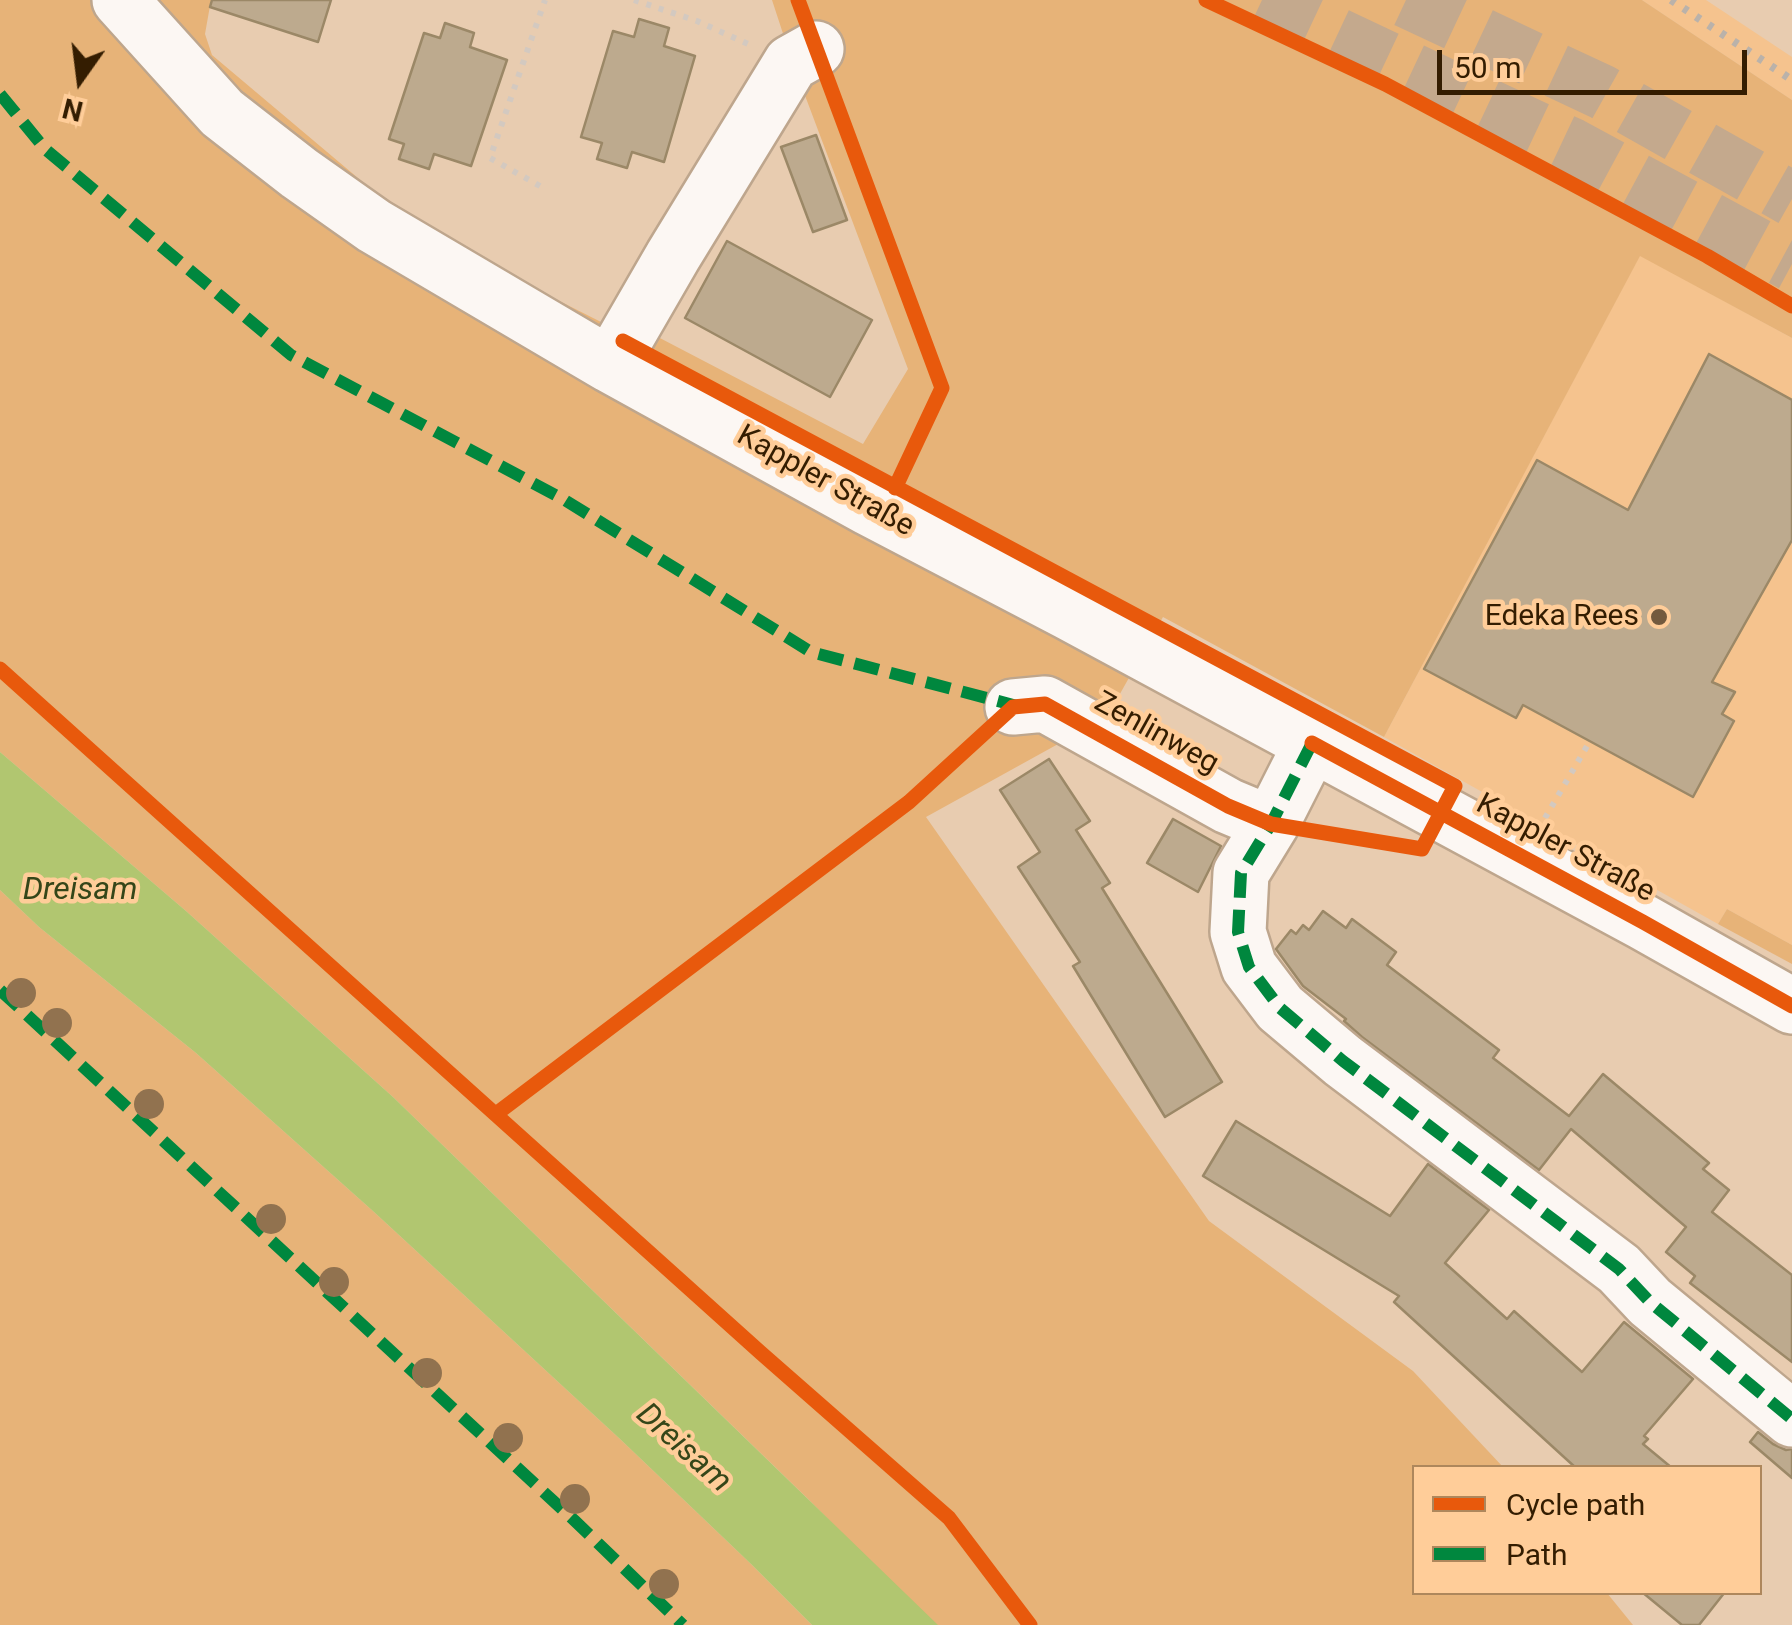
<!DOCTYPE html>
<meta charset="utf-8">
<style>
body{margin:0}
#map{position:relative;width:1792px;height:1625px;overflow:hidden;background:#e8ccb0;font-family:Roboto,sans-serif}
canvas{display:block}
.legend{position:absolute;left:1412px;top:1465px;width:350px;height:130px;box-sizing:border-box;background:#ffcd99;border:2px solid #ae875c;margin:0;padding:12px 18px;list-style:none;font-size:30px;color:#341d01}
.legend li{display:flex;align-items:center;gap:20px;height:50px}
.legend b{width:50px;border:2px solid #ae875c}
.north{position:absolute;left:30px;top:30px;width:100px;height:100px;-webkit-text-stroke:8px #ffcd99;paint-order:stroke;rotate:194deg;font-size:28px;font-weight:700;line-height:40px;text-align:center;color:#341d01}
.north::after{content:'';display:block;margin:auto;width:35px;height:45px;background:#341d01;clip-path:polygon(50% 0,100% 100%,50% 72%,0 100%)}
.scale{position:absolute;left:1437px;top:50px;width:310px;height:45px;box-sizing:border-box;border:5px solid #341d01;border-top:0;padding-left:12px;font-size:30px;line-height:35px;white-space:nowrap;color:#341d01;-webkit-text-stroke:8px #ffcd99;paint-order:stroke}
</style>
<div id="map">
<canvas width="1792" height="1625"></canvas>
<ul class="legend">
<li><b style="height:12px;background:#e8590c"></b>Cycle path</li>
<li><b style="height:12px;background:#00873e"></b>Path</li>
</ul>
<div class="north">N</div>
<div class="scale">50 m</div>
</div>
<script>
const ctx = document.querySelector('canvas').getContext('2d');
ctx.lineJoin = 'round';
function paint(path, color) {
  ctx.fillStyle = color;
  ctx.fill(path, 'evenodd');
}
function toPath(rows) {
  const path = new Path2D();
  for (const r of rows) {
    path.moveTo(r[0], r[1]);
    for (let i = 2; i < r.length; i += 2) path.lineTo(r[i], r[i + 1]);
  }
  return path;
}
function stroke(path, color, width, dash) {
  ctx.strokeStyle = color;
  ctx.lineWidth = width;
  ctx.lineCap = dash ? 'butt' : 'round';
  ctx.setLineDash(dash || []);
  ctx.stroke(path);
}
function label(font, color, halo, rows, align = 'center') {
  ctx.font = font + ' Roboto,sans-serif';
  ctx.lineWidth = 9;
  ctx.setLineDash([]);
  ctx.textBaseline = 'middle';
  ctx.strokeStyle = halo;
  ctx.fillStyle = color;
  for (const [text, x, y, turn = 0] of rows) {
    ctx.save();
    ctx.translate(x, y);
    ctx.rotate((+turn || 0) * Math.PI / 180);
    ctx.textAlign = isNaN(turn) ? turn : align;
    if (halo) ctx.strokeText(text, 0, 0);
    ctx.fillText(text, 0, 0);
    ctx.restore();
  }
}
const built = toPath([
 [1642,0,1706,0,1792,57,1792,100],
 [1640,255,1792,338,1792,945,1727,909,1718,924,1384,737]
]);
const green = toPath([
 [0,0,211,0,205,34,212,55,371,189,490,266,603,323,610,312,863,444,908,369,792,61,772,0,1642,0,1792,100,1792,338,1640,256,1384,737,1163,617,1107,717,926,817,1209,1221,1413,1371,1503,1467,1414,1468,1414,1592,1607,1593,1633,1625,934,1625,805,1496,393,1097,186,911,0,752],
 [0,890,39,927,196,1053,374,1212,620,1439,751,1564,812,1625,0,1625],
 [1727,909,1792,945,1792,964,1718,924]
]);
const water = toPath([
 [0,752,186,911,393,1097,938,1625,812,1625,751,1564,620,1439,374,1212,196,1053,39,927,0,890]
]);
const building = toPath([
 [212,0,331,0,318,42,210,7,212,0],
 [639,19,669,28,664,46,695,56,664,162,632,152,627,168,597,159,602,143,581,137,613,31,634,37,639,19],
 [445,23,474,33,470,47,507,60,471,166,434,154,429,169,399,159,404,144,389,139,424,33,440,38,445,23],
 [816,135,847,220,813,232,781,147,816,135],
 [727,241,872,320,830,397,685,318,727,241],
 [1709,354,1792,400,1792,540,1712,682,1735,692,1722,714,1734,721,1693,797,1523,705,1516,718,1424,669,1537,460,1628,510,1709,354],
 [1049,759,1090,821,1076,830,1110,883,1102,888,1222,1082,1165,1117,1073,966,1080,962,1018,867,1040,852,1000,790,1049,759],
 [1173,819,1221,846,1198,892,1147,863,1173,819],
 [1323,911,1346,928,1352,919,1396,952,1387,965,1499,1050,1493,1058,1569,1116,1603,1074,1709,1163,1703,1169,1729,1190,1712,1212,1792,1275,1792,1362,1690,1283,1695,1276,1666,1252,1686,1227,1571,1129,1539,1170,1362,1037,1344,1021,1346,1019,1303,986,1276,949,1291,930,1296,934,1303,925,1309,930,1323,911],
 [1236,1121,1390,1216,1428,1164,1489,1210,1445,1263,1507,1319,1514,1311,1582,1372,1624,1322,1693,1379,1644,1436,1648,1439,1643,1444,1672,1468,1576,1468,1394,1302,1399,1296,1203,1176,1236,1121],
 [1758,1432,1773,1444,1786,1450,1792,1449,1792,1478,1750,1442,1758,1432],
 [1642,1592,1725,1592,1699,1625,1682,1625,1642,1592]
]);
const highwayTunnel = toPath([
 [1262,0,1571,145,1792,264],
 [1406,0,1602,92,1792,199]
]);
const path = toPath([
 [634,0,697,21,748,44],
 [540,186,490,158,545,0],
 [1545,818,1590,741]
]);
const minor = toPath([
 [120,0,222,113,299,173,374,226,610,365,869,508,1068,612,1643,922,1792,1006],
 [610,365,673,256,791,63,816,49],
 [1013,707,1045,704,1228,806,1271,824],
 [1312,743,1271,824,1241,873,1238,932,1249,967,1280,1008,1343,1061,1619,1269,1650,1302,1792,1419]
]);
const rail = toPath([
 [1671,0,1792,80]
]);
const quiet = toPath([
 [0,94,45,149,291,355,563,499,811,652,1017,706],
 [1312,743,1271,824,1241,873,1238,932,1249,967,1280,1008,1343,1061,1619,1269,1650,1302,1792,1419],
 [0,990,575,1521,683,1625]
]);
const cycleway = toPath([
 [798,0,942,388,895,488],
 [1206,0,1385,84,1707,256,1792,306],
 [0,669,761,1353,949,1518,1030,1625],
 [1312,743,1643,922,1792,1006],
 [496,1114,909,802,1013,707,1045,704,1228,806,1271,824,1422,849,1455,786,623,341]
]);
const trees = [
 [21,993],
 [57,1023],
 [149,1104],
 [271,1219],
 [334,1282],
 [427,1373],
 [508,1438],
 [575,1499],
 [664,1584]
];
const markers = [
 [1659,617,10,"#735a3e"]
];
const streetNames = [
 ["Kappler Straße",825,482,29],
 ["Zenlinweg",1156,734,29],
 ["Kappler Straße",1565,849,28]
];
const poiNames = [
 ["Edeka Rees",1639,617]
];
const waterNames = [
 ["Dreisam",80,891],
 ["Dreisam",683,1449,42]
];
paint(built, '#f5c38e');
paint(green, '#e7b378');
paint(water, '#b1c670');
paint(building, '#bdaa8e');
stroke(building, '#9b8867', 2.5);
stroke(highwayTunnel, '#c4a98d', 55, [55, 28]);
stroke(minor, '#bea68d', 60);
stroke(path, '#d3c9c0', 6, [5, 8]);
stroke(minor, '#fcf7f3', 55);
stroke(rail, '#bab2aa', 8, [5, 10]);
stroke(quiet, '#00873e', 12, [25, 12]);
stroke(cycleway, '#e8590c', 15);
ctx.fillStyle = '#91724f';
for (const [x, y] of trees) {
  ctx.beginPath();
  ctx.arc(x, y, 15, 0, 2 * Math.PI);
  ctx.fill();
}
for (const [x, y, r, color] of markers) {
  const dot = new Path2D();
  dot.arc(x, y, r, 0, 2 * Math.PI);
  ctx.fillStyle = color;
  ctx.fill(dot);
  stroke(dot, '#ffcd99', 4);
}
label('30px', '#341d01', '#ffcd99', streetNames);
label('30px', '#341d01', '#ffcd99', poiNames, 'right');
label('italic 32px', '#354619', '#ffcd99', waterNames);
</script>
